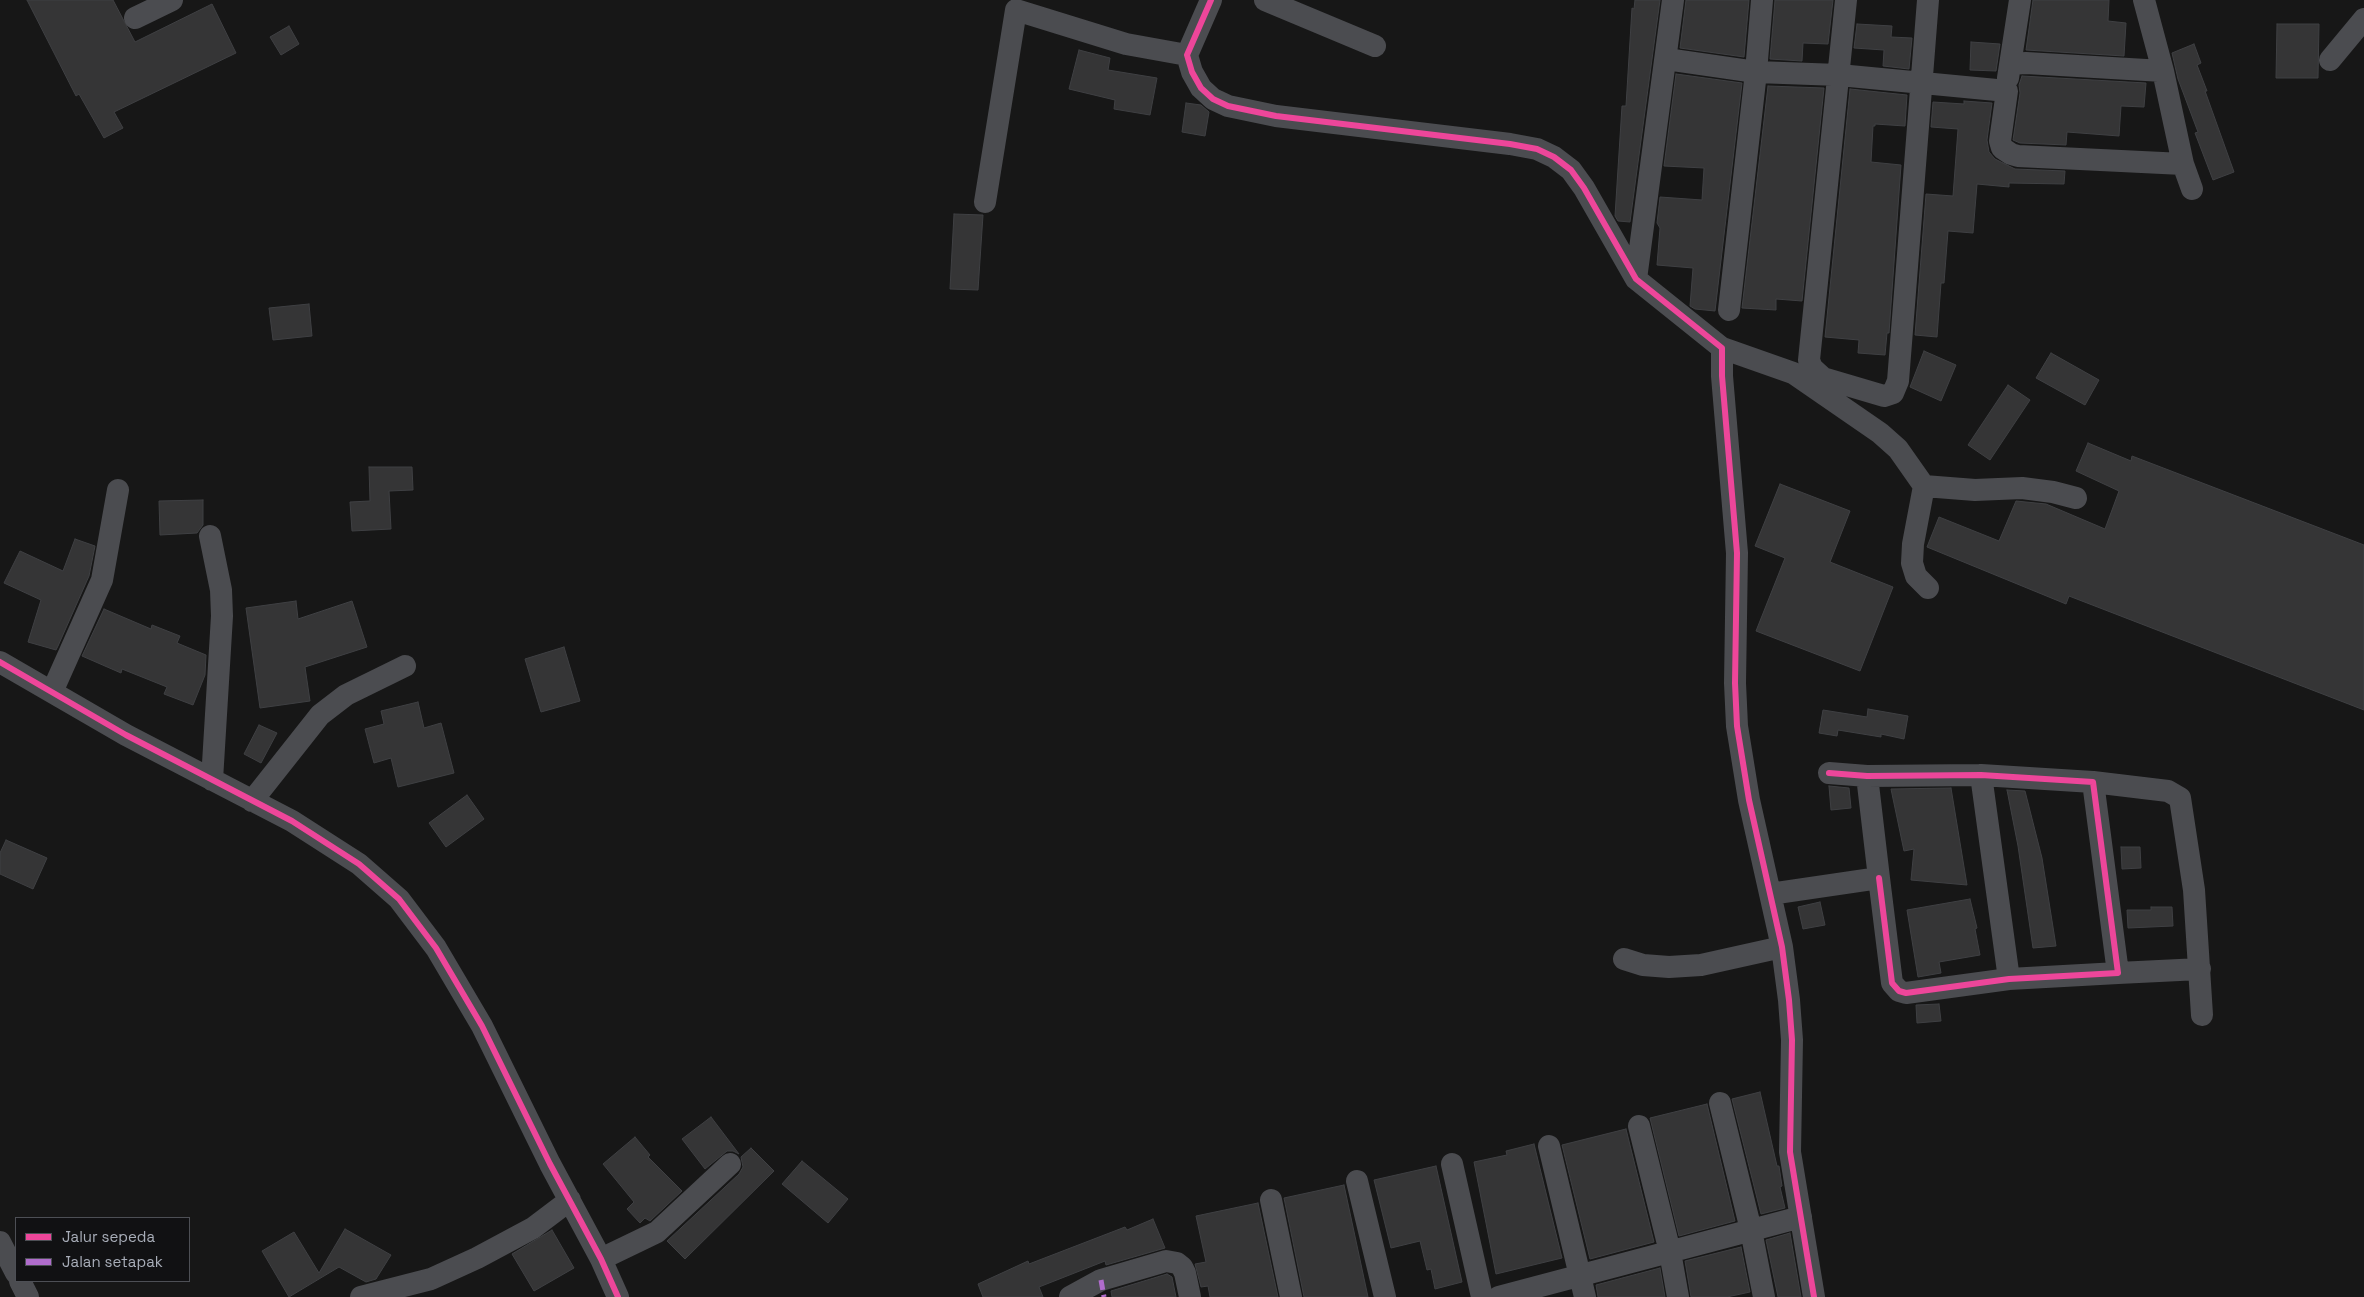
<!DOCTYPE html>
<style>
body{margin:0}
#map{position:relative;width:2364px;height:1297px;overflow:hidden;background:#171717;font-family:"Space Grotesk",sans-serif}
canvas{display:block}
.legend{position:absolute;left:15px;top:1217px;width:175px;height:65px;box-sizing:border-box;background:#111113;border:1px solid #4d4f55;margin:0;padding:6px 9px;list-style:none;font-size:15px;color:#a8adb8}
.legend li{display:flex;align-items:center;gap:10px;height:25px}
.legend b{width:25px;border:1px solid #4d4f55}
</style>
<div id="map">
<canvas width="2364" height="1297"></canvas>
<ul class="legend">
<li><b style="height:6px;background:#ed469a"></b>Jalur sepeda</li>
<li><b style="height:6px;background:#b06ccc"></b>Jalan setapak</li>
</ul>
</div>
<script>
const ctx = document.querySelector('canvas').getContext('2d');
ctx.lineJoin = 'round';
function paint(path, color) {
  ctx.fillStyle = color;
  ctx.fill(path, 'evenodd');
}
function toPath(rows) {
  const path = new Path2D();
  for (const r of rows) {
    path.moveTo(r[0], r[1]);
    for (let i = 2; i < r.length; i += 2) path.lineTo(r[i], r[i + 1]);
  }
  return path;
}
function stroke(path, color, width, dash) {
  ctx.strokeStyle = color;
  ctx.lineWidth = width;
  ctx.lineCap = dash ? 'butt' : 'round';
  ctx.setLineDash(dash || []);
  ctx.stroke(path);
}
const building = toPath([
 [27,0,113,0,135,42,212,4,236,53,114,112,123,128,104,138,79,94,76,96,27,0],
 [1635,0,1660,0,1630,222,1618,221,1615,216,1622,106,1626,106,1632,8,1634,9,1635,0],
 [1686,0,1749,0,1744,57,1680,48,1686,0],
 [1775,0,1833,0,1828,44,1803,43,1802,61,1770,59,1775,0],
 [2033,0,2109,0,2108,21,2126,23,2124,56,2026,50,2033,0],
 [1857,24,1892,26,1891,37,1912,38,1909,69,1883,66,1884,50,1854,48,1857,24],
 [2277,24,2319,24,2318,78,2276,78,2277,24],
 [289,26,299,44,281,55,270,37,289,26],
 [1971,42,2000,44,1996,71,1970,70,1971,42],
 [2194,44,2201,63,2197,65,2207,91,2205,91,2234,172,2213,180,2195,133,2198,132,2178,79,2172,53,2194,44],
 [1079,50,1110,58,1108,70,1157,78,1150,115,1114,109,1115,100,1069,89,1079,50],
 [1676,74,1742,83,1715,311,1695,309,1690,306,1693,268,1657,265,1660,228,1657,223,1660,197,1702,200,1704,168,1664,166,1676,74],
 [2022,76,2146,83,2144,107,2121,106,2119,136,2067,132,2066,145,2020,143,2013,140,2020,93,2019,85,2022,76],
 [1768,86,1824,88,1802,301,1776,299,1776,310,1742,308,1768,86],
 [1850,89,1907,95,1905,126,1875,124,1875,126,1873,126,1871,162,1901,165,1889,333,1887,333,1885,355,1858,353,1859,340,1825,337,1850,89],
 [1964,101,1992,103,1987,140,1989,152,1995,159,2015,169,2065,171,2064,184,2009,183,2009,187,1977,184,1973,233,1948,231,1944,283,1941,283,1937,337,1915,335,1926,194,1953,196,1958,129,1931,127,1933,102,1964,104,1964,101],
 [1186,103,1201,105,1209,112,1205,136,1182,132,1186,103],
 [954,214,983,215,978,290,950,289,954,214],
 [309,304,312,336,273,340,269,308,309,304],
 [1924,351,1956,365,1941,401,1910,387,1924,351],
 [2051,353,2099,380,2085,405,2036,378,2051,353],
 [2008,385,2030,400,1990,460,1968,445,2008,385],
 [2088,443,2131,461,2132,456,2364,545,2364,710,2069,596,2066,604,1927,547,1939,517,1999,541,2016,501,2046,504,2105,529,2119,491,2076,471,2088,443],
 [369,467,412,467,413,490,389,491,391,529,352,531,350,502,370,501,369,467],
 [1780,484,1850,511,1830,562,1893,587,1860,671,1756,631,1785,558,1755,546,1780,484],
 [203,500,203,525,197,533,160,535,159,501,203,500],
 [75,539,95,546,89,576,58,646,56,650,28,642,41,600,4,583,20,551,63,571,75,539],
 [296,601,298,619,352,601,367,647,305,667,310,701,260,708,246,608,296,601],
 [104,609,151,629,152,625,180,636,177,643,206,655,205,675,193,705,164,694,167,687,122,669,121,673,82,656,104,609],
 [564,647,580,701,541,712,525,659,564,647],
 [418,702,424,728,441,723,454,773,398,787,391,758,374,763,365,729,384,724,381,711,418,702],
 [1868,709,1908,716,1904,739,1881,734,1881,737,1838,730,1837,736,1819,733,1823,710,1867,717,1868,709],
 [259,725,277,733,261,763,244,754,259,725],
 [1829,786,1849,788,1851,808,1831,810,1829,786],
 [1951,788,1967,885,1911,880,1914,849,1904,851,1891,789,1951,788],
 [2007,790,2025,791,2042,858,2056,946,2033,948,2018,846,2007,790],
 [467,795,484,819,446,847,429,823,467,795],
 [6,840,47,858,33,889,0,874,0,853,6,840],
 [2121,847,2140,847,2141,868,2122,869,2121,847],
 [1970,899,1977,928,1975,929,1980,955,1939,962,1941,973,1918,977,1907,910,1970,899],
 [1820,902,1825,925,1803,929,1798,907,1820,902],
 [2151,907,2172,907,2173,926,2128,928,2127,910,2151,910,2151,907],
 [1939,1004,1941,1021,1917,1023,1916,1005,1939,1004],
 [1760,1092,1777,1166,1779,1166,1782,1186,1780,1187,1785,1208,1761,1214,1732,1099,1760,1092],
 [1707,1104,1735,1221,1679,1236,1650,1118,1707,1104],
 [711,1117,739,1154,733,1151,727,1151,705,1169,682,1139,711,1117],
 [1626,1129,1654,1242,1590,1259,1562,1145,1626,1129],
 [635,1137,650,1155,648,1157,682,1191,650,1221,645,1218,640,1223,627,1209,634,1202,603,1164,635,1137],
 [1534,1144,1562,1258,1496,1274,1474,1162,1507,1155,1506,1151,1534,1144],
 [751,1148,774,1171,685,1259,667,1241,739,1174,743,1167,741,1157,751,1148],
 [802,1161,848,1199,828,1223,782,1184,802,1161],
 [1436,1166,1462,1282,1435,1289,1431,1269,1427,1270,1420,1241,1391,1248,1374,1180,1436,1166],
 [1344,1185,1368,1297,1304,1297,1284,1198,1344,1185],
 [1258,1203,1278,1297,1210,1297,1208,1286,1201,1287,1195,1264,1206,1262,1196,1216,1258,1203],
 [1153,1219,1165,1248,1106,1265,1105,1261,1039,1287,1043,1297,983,1297,978,1284,1028,1261,1029,1264,1125,1227,1127,1230,1153,1219],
 [345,1229,391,1255,376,1279,366,1282,339,1267,289,1297,262,1251,294,1232,319,1273,345,1229],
 [552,1230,574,1268,534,1291,512,1254,552,1230],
 [1790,1233,1801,1297,1778,1297,1766,1240,1790,1233],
 [1741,1247,1750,1292,1727,1297,1691,1297,1685,1261,1741,1247],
 [1660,1268,1665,1297,1598,1297,1596,1285,1660,1268],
 [1167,1274,1172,1277,1176,1297,1112,1297,1111,1291,1167,1274]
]);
const minor = toPath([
 [1211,0,1187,55,1192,72,1201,88,1213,99,1228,106,1276,116,1510,144,1537,149,1554,157,1571,170,1584,188,1636,279,1722,348,1722,376,1737,553,1735,683,1737,726,1749,800,1782,947,1789,1000,1792,1040,1790,1152,1814,1297],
 [1265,0,1375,46],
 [1846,0,1809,360,1812,368,1823,378,1884,396,1893,393,1898,381,1928,0],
 [2144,0,2163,71,2183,164,2192,189],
 [135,18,172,0],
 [1666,59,1756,72,1839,75,2007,91,2000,141,2002,148,2011,154,2018,156,2183,164],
 [2330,60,2364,19],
 [2010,64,2026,63,2163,71],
 [2008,78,2020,0],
 [985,202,1016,10,1126,44,1187,55],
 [1636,279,1673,0],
 [1729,310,1756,72,1762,0],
 [1722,348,1793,373,1880,433,1898,449,1924,486,1913,544,1912,563,1916,576,1928,588],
 [1924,486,1975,490,2022,488,2053,492,2076,498],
 [210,536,221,590,222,616,212,780],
 [0,662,126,735,292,821,359,864,399,899,436,948,482,1026,550,1164,601,1259,618,1297],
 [52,692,102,580,118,490],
 [1829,773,1867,776,1981,775,2093,782,2118,973,2009,979,1906,993,1899,991,1892,983,1879,878],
 [1981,775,2009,979],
 [2093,782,2168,791,2180,798,2194,890,2202,1015],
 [252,801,320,715,346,695,405,666],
 [1770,894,1879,878,1867,776],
 [1624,959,1643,965,1669,967,1701,965,1782,947],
 [2118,973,2200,969],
 [1720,1103,1751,1230,1764,1297],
 [1639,1126,1670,1252,1678,1297],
 [1549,1146,1585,1297],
 [1452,1164,1482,1297],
 [1357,1181,1385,1297],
 [1271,1200,1291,1297],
 [0,1242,16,1273],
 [601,1259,657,1232,730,1164],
 [20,1281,28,1297],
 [361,1297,431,1279,477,1258,533,1228,570,1200],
 [1070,1297,1101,1280,1166,1261,1177,1263,1182,1267,1185,1273,1190,1297],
 [1499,1297,1801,1217]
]);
const quiet = toPath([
 [1101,1280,1104,1297]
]);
const cycleway = toPath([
 [1211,0,1187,55,1192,72,1201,88,1213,99,1228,106,1276,116,1510,144,1537,149,1554,157,1571,170,1584,188,1636,279,1722,348,1722,376,1737,553,1735,683,1737,726,1749,800,1782,947,1789,1000,1792,1040,1790,1152,1814,1297],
 [0,662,126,735,292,821,359,864,399,899,436,948,482,1026,550,1164,601,1259,618,1297],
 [1829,773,1867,776,1981,775,2093,782,2118,973,2009,979,1906,993,1899,991,1892,983,1879,878]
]);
paint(building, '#353536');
stroke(building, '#3f4043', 1);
stroke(minor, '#4b4c50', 22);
stroke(quiet, '#b06ccc', 5, [10, 5]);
stroke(cycleway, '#ed469a', 6);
</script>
